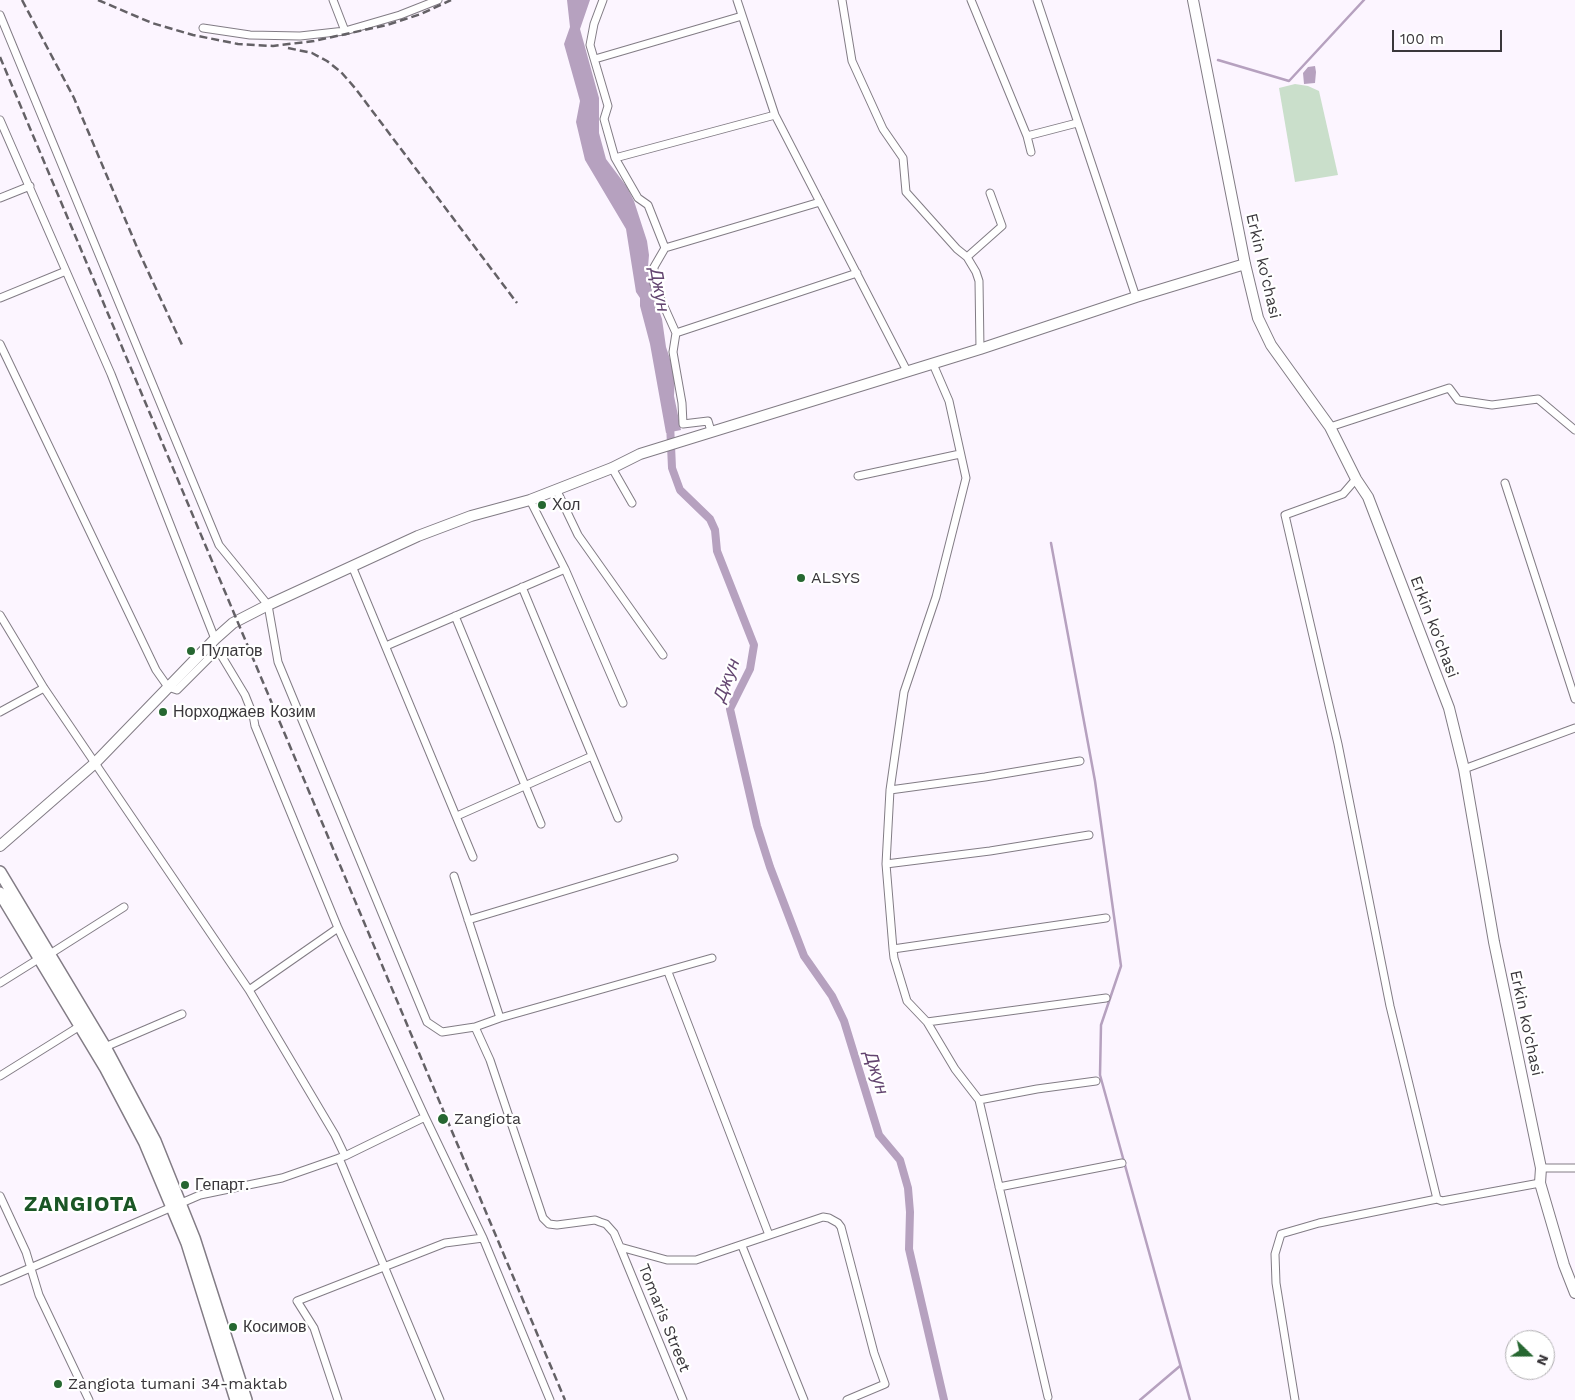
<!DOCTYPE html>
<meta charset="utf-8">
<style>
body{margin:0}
#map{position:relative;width:1575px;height:1400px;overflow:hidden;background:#fcf5ff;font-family:"Work Sans",sans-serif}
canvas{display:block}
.north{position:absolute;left:1505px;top:1330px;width:50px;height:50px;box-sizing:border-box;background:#fff;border:1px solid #b0afb1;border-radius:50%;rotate:112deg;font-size:14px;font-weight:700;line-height:20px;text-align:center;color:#3a373b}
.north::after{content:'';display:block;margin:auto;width:18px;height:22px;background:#266731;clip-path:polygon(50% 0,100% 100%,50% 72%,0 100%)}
.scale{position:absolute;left:1392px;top:30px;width:110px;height:22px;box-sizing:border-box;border:2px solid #3a373b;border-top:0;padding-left:6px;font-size:15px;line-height:18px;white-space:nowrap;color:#3a373b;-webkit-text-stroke:4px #fff;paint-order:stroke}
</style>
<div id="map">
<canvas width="1575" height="1400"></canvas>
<div class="north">N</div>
<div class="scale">100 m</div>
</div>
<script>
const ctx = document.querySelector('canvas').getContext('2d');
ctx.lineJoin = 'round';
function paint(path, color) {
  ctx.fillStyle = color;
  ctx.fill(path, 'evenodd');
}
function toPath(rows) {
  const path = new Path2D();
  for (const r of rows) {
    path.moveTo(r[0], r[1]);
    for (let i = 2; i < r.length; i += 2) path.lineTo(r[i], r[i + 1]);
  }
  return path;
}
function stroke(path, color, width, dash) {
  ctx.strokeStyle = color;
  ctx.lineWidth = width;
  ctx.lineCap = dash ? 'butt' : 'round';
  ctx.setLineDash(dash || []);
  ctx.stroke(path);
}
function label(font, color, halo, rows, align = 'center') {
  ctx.font = font + ' "Work Sans",sans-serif';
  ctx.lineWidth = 4.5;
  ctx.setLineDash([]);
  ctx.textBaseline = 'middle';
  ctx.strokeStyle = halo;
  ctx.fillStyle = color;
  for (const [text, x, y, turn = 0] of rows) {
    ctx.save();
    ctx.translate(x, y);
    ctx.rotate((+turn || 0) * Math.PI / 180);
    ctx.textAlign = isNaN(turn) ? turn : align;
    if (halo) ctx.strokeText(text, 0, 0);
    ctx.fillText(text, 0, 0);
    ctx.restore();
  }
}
const green = toPath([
 [1295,84,1308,86,1319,91,1338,175,1295,182,1279,88]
]);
const water = toPath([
 [567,0,590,0,580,29,599,98,599,133,606,159,627,187,634,201,647,241,649,255,648,267,651,287,662,319,666,347,675,374,674,396,681,430,666,433,650,344,640,306,640,298,636,292,626,229,585,160,576,122,580,101,564,44,570,27],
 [1315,66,1316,72,1315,83,1304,84,1303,73,1308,67]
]);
const stream = toPath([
 [1218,60,1289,81,1364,0],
 [1051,543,1095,781,1121,966,1101,1025,1100,1075,1190,1400],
 [1140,1400,1180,1366]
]);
const canal = toPath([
 [670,423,672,468,680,490,710,519,715,530,717,551,754,645,750,669,730,709,757,826,770,867,804,956,832,996,844,1021,879,1135,900,1160,908,1188,910,1212,909,1249,944,1400]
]);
const street = toPath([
 [333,0,345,31],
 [603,0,594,24,590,45,608,106,604,119,615,158,638,198,648,205,665,248],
 [737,0,775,115,907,371],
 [842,0,852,61,883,129,903,158,906,192,957,249,967,257,976,272,979,281,980,349],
 [971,0,1027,136,1031,152],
 [1037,0,1136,297],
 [0,15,219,545,268,605,278,662,427,1022,442,1032,475,1027,500,1018,712,958],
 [203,28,250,35,300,36,345,31,400,15,438,0],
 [595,59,742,16],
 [0,120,111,374,215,639],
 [1027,136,1077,123],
 [615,158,775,115],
 [0,198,30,186],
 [967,257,1002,226,990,193],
 [0,298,66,271],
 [676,333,857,273],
 [0,344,156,670,168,687,177,690,213,654,218,653,221,655,245,695,253,715,255,726,338,928,425,1117,483,1238,550,1400],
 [933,364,949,401,966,478,936,597,904,692,890,790,886,864,893,949,894,958,907,1001,927,1022,955,1069,979,1100,1048,1397],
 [1330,427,1449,388,1458,400,1492,405,1538,399,1575,430],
 [711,431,708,421,683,424,682,403,673,352,676,333,654,284,654,267,665,248,820,202],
 [612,468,632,503],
 [858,476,960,454],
 [1356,479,1343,494,1285,515,1338,744,1390,1006,1437,1199],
 [1505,483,1575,699],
 [556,489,578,535,663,655],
 [530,500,565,569,623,703],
 [352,566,473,857],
 [522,587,618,818],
 [0,615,44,688,249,990,335,1135,345,1156],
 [455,616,541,824],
 [386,646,565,569],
 [0,712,44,688],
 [1464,769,1575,728],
 [890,790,985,777,1080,761],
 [457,816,592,756],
 [886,864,990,851,1089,835],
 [454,876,500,1018],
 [468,920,674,858],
 [893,949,1106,918],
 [50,954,124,907],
 [668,972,769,1235],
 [0,983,40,958],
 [249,990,338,928],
 [927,1022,1106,998],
 [475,1027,490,1060,543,1218,549,1224,557,1225,595,1220,600,1222,606,1224,614,1233,620,1247,667,1260,696,1260,823,1217,829,1218,838,1223,841,1227,874,1353,885,1384,847,1400],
 [105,1047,182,1014],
 [0,1076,80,1026],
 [979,1100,1037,1089,1096,1081],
 [339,1158,440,1400],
 [1541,1168,1575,1168],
 [999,1187,1122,1163],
 [0,1196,26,1252,39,1295,89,1400],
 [742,1246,804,1400],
 [620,1247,683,1400],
 [0,1281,200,1195,282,1178,345,1156,425,1117],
 [338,1400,314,1328,297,1301,445,1243,483,1238],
 [1295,1400,1276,1283,1275,1254,1281,1234,1319,1223,1437,1199,1442,1201,1540,1183]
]);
const secondary = toPath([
 [1193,0,1245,264,1258,318,1271,345,1330,427,1356,479,1368,497,1449,708,1464,769,1494,942,1541,1168,1540,1183,1564,1265,1575,1293],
 [0,846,94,764,215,639,233,623,268,605,418,536,471,516,530,500,612,468,640,454,980,349,1136,297,1245,264]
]);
const primary = toPath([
 [0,872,105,1047,155,1141,194,1238,246,1400],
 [0,893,106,1069,145,1143,187,1243,236,1400]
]);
const rail = toPath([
 [22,0,74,98,139,252,183,347],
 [98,0,152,23,193,35,238,44,273,46,314,41,387,25,421,14,451,0],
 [288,48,312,53,327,61,341,72,355,88,517,303],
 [0,57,565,1400]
]);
const markers = [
 [542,505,5,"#266731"],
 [801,578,5,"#266731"],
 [191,651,5,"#266731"],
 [163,712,5,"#266731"],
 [443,1119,6,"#266731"],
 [185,1185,5,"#266731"],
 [233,1327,5,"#266731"],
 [58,1384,5,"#266731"]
];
const streetNames = [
 ["Erkin ko'chasi",1263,266,77],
 ["Erkin ko'chasi",1434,627,69],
 ["Erkin ko'chasi",1526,1023,78],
 ["Tomaris Street",664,1318,68]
];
const poiNames = [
 ["Хол",552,505],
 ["ALSYS",811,578],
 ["Пулатов",201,651],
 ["Норходжаев Козим",173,712],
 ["Zangiota",454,1119],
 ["Гепарт.",195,1185],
 ["Косимов",243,1327],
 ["Zangiota tumani 34-maktab",68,1384]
];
const waterNames = [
 ["Джун",659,290,80],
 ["Джун",727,680,-69],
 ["Джун",876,1073,73]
];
const districtNames = [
 ["ZANGIOTA",81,1205]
];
paint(green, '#cadfcb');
paint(water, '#b6a1bf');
stroke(stream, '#b6a1bf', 2.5);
stroke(canal, '#b6a1bf', 8);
stroke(street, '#827c85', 9);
stroke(secondary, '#827c85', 12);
stroke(primary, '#827c85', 14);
stroke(street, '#fff', 7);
stroke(secondary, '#fff', 10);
stroke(primary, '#fff', 11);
stroke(rail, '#646166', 2.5, [8, 4]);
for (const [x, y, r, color] of markers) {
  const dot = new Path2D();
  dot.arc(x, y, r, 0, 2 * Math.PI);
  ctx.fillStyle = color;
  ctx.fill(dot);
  stroke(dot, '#fff', 2);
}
label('16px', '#3a373b', '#fff', streetNames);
label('16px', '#3a373b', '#fff', poiNames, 'left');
label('italic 18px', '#634570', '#fff', waterNames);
ctx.letterSpacing = '1px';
label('bold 21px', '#1a5625', '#fff', districtNames);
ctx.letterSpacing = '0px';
</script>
